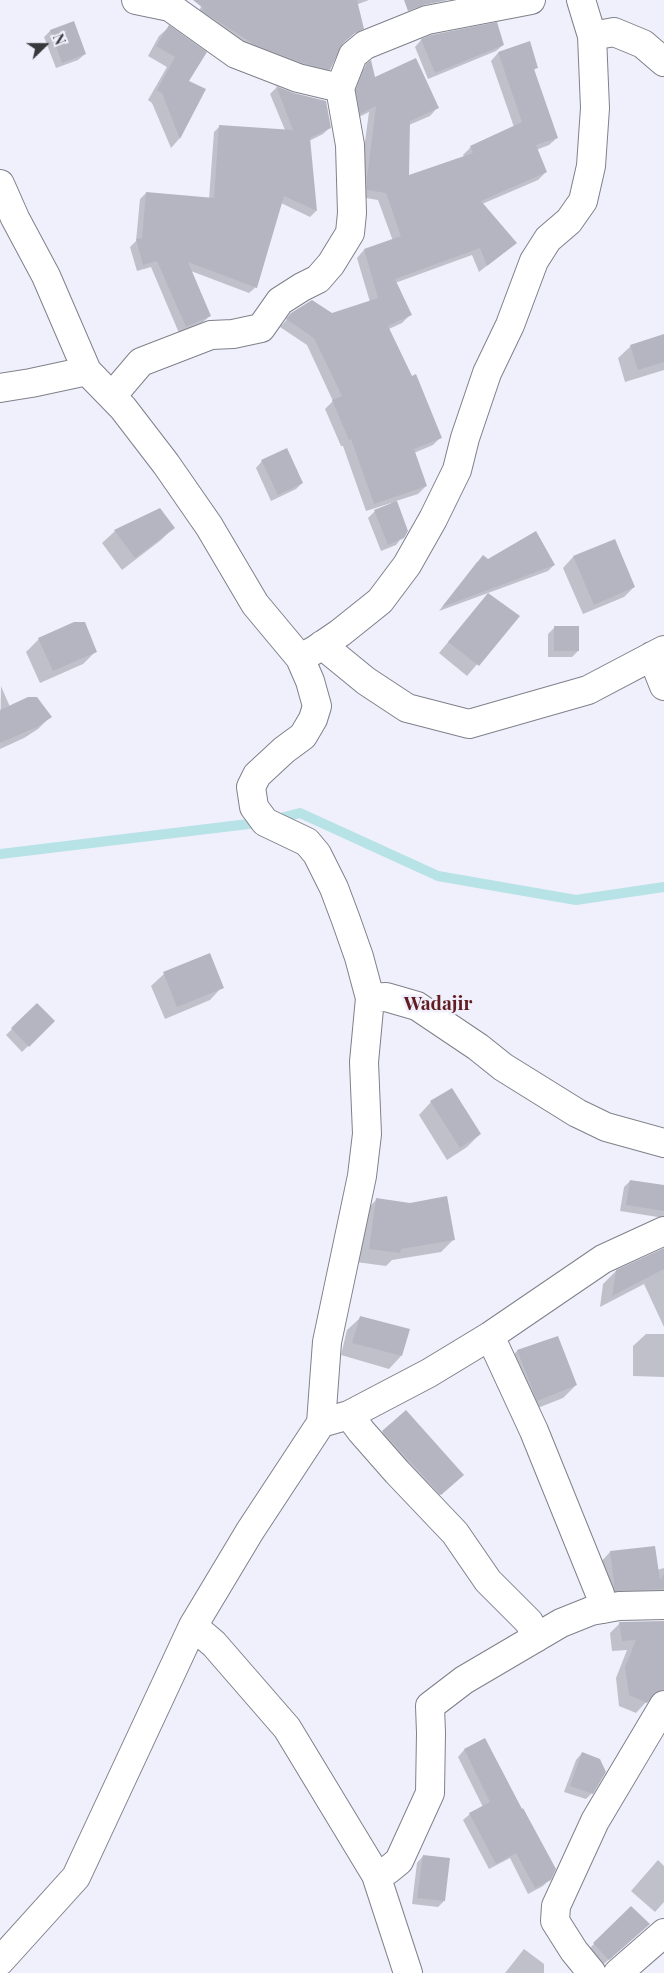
<!DOCTYPE html>
<style>
body{margin:0}
#map{position:relative;width:664px;height:1973px;overflow:hidden;background:#eff0fc;font-family:"Playfair Display",serif}
canvas{display:block}
.north{position:absolute;left:20px;top:20px;width:50px;height:50px;-webkit-text-stroke:4px #eff0fc;paint-order:stroke;rotate:68deg;font-size:14px;font-weight:700;line-height:20px;text-align:center;color:#37373c}
.north::after{content:'';display:block;margin:auto;width:18px;height:22px;background:#37373c;clip-path:polygon(50% 0,100% 100%,50% 72%,0 100%)}
</style>
<div id="map">
<canvas width="664" height="1973"></canvas>
<div class="north">N</div>
</div>
<script>
const ctx = document.querySelector('canvas').getContext('2d');
ctx.lineJoin = 'round';
function paint(path, color) {
  ctx.fillStyle = color;
  ctx.fill(path, 'evenodd');
}
function toPath(rows) {
  const path = new Path2D();
  for (const r of rows) {
    path.moveTo(r[0], r[1]);
    for (let i = 2; i < r.length; i += 2) path.lineTo(r[i], r[i + 1]);
  }
  return path;
}
function stroke(path, color, width, dash) {
  ctx.strokeStyle = color;
  ctx.lineWidth = width;
  ctx.lineCap = dash ? 'butt' : 'round';
  ctx.setLineDash(dash || []);
  ctx.stroke(path);
}
function label(font, color, halo, rows, align = 'center') {
  ctx.font = font + ' "Playfair Display",serif';
  ctx.lineWidth = 5;
  ctx.setLineDash([]);
  ctx.textBaseline = 'middle';
  ctx.strokeStyle = halo;
  ctx.fillStyle = color;
  for (const [text, x, y, turn = 0] of rows) {
    ctx.save();
    ctx.translate(x, y);
    ctx.rotate((+turn || 0) * Math.PI / 180);
    ctx.textAlign = isNaN(turn) ? turn : align;
    if (halo) ctx.strokeText(text, 0, 0);
    ctx.fillText(text, 0, 0);
    ctx.restore();
  }
}
const shadow = toPath([
 [205,0,369,0,272,36,351,36,338,48,329,69,321,77,294,71,194,19],
 [73,23,85,54,78,60,56,68,44,37,50,31],
 [169,27,188,82,204,90,179,139,171,148,152,103,148,100,167,67,148,56,159,36],
 [432,36,503,45,496,51,428,79,415,47,421,40],
 [529,43,537,67,533,71,557,138,549,145,536,150,546,172,538,180,482,204,515,243,479,272,472,255,395,283,410,315,402,323,389,329,441,437,433,445,414,453,426,486,418,494,396,501,407,531,396,545,381,551,368,518,374,512,391,505,391,503,366,511,343,446,341,446,325,409,333,401,307,345,280,327,292,314,332,314,370,302,357,258,364,250,393,241,378,200,360,197,359,186,369,112,353,120,349,98,359,74,367,65,374,79,437,108,430,116,409,125,407,177,464,157,463,155,471,147,514,127,491,61,498,53],
 [276,88,294,94,330,127,323,134,309,141,316,211,310,217,281,203,256,287,249,293,191,271,210,316,203,322,179,333,151,267,137,271,130,247,136,241,140,199,146,193,209,199,214,132,220,126,285,130,270,94],
 [664,335,664,370,625,382,618,358,631,346],
 [262,461,302,483,296,489,271,501,256,468],
 [173,528,161,540,122,570,102,543,115,531],
 [614,541,634,587,624,597,583,614,563,568,573,557],
 [477,562,554,565,548,571,439,611],
 [488,594,518,616,467,676,439,653],
 [554,628,578,651,572,657,548,657,548,634],
 [39,639,96,651,83,664,40,683,26,652],
 [1,686,10,707,50,717,38,729,24,738,0,749],
 [164,974,222,987,210,1000,165,1019,151,986],
 [37,1004,53,1021,22,1052,6,1035],
 [431,1102,480,1134,467,1147,447,1160,419,1115],
 [630,1181,664,1186,664,1218,620,1211,624,1187],
 [377,1199,454,1239,441,1252,392,1260,386,1266,356,1262,364,1212],
 [664,1249,664,1327,644,1284,600,1307,603,1284,616,1271],
 [360,1318,401,1356,389,1369,341,1355,347,1330],
 [646,1334,664,1334,664,1377,633,1376,633,1346],
 [557,1337,576,1385,563,1398,525,1413,505,1364,517,1351],
 [383,1432,462,1475,427,1507,371,1445],
 [610,1552,657,1570,664,1568,664,1604,605,1601,600,1563],
 [664,1622,664,1704,653,1699,647,1701,636,1713,619,1706,616,1678,627,1650,612,1651,610,1633,620,1623],
 [485,1740,550,1879,543,1886,528,1894,510,1858,489,1869,463,1820,470,1814,483,1807,458,1757,464,1750],
 [582,1753,592,1793,586,1799,564,1792,576,1760],
 [423,1856,444,1901,438,1907,412,1904,417,1863],
 [658,1860,664,1866,664,1902,655,1912,631,1891],
 [631,1907,648,1924,595,1972,581,1957],
 [524,1949,544,1964,544,1973,505,1973]
]);
const stream = toPath([
 [0,854,265,822,300,813,438,876,576,900,664,887]
]);
const building = toPath([
 [193,0,357,0,364,29,355,33,343,43,330,70,303,63,255,45,202,11,203,8],
 [404,0,448,0,424,5,408,11],
 [74,21,86,54,62,63,50,30],
 [497,22,504,45,435,73,421,39,431,35],
 [169,25,207,52,189,81,206,89,180,139,162,93,157,90,175,57,156,46],
 [530,41,538,68,534,69,558,138,536,145,547,172,481,201,517,243,487,266,480,248,395,279,412,315,388,326,412,376,416,374,442,438,414,449,427,486,374,504,351,439,349,440,332,400,342,396,314,338,286,319,291,313,312,300,332,313,378,298,364,249,401,236,386,193,367,190,367,178,376,106,360,114,356,90,366,64,371,60,375,77,416,58,439,108,410,121,409,175,473,153,470,146,522,122,498,52],
 [276,86,294,93,326,101,331,128,310,138,317,211,284,196,257,288,188,262,211,316,186,327,157,261,143,265,136,239,142,238,146,192,214,198,219,125,293,130],
 [664,334,664,362,638,370,630,345],
 [287,448,303,483,278,495,261,460],
 [397,501,408,531,404,538,388,545,374,510],
 [160,508,175,528,135,558,114,530],
 [536,531,555,565,442,607,483,555,488,559],
 [615,539,635,587,594,605,573,556],
 [488,593,520,616,479,666,448,642],
 [74,622,85,622,97,652,53,671,38,638],
 [554,626,579,626,579,651,554,651],
 [28,697,37,697,52,717,37,727,0,743,0,710],
 [210,953,224,988,177,1007,163,972],
 [37,1003,55,1021,29,1047,11,1028],
 [452,1088,481,1134,460,1148,430,1101],
 [630,1180,664,1185,664,1211,626,1205],
 [447,1196,455,1240,401,1249,400,1253,369,1249,376,1198,410,1203],
 [664,1248,664,1269,612,1296,616,1270],
 [360,1316,410,1329,402,1356,352,1343],
 [558,1336,577,1385,537,1401,517,1350],
 [406,1410,464,1475,441,1495,382,1431],
 [655,1546,660,1580,664,1574,664,1589,615,1591,610,1551],
 [664,1621,664,1689,656,1692,647,1703,629,1695,625,1667,636,1640,622,1641,619,1622],
 [485,1738,522,1809,523,1808,556,1869,551,1880,535,1888,516,1853,496,1864,469,1813,490,1802,464,1749],
 [582,1752,600,1759,606,1772,593,1794,570,1786],
 [423,1855,450,1858,445,1901,417,1898],
 [631,1906,650,1924,609,1960,593,1943]
]);
const minor = toPath([
 [136,0,170,7,236,54,298,78,340,88,353,55,365,45,427,20,531,0],
 [592,36,614,32,643,44,664,62],
 [0,184,15,218,46,276,87,371,123,408,166,464,209,526,255,604,300,658,310,681,317,706,313,719,303,736,284,750,257,775,251,787,254,807,265,822,307,842,317,854,334,888,346,920,359,957,370,998,364,1062,367,1134,362,1176,327,1342,321,1423,250,1531,193,1626,76,1877,0,1961],
 [0,388,31,383,87,371],
 [112,396,141,362,211,335,233,334,261,328,280,301,302,287,318,279,331,264,350,233,352,213,350,145,340,88],
 [322,645,366,681,407,708,469,724,588,690,664,650],
 [652,656,664,686],
 [300,658,315,650,340,633,380,601,407,565,433,519,457,470,465,438,487,373,510,325,534,261,548,239,569,221,583,201,591,166,595,108,592,36,581,0],
 [370,998,386,997,417,1006,478,1047,503,1067,577,1113,606,1127,664,1143],
 [490,1336,534,1431,600,1594,603,1609],
 [349,1415,361,1431,397,1472,455,1533,488,1581,529,1622,536,1638],
 [321,1423,349,1415,429,1373,490,1336,603,1259,664,1231],
 [193,1626,214,1644,287,1728,376,1875,408,1973],
 [376,1875,388,1870,399,1861,430,1793,431,1733,430,1706,464,1680,561,1623,591,1611,619,1606,664,1605],
 [592,1973,574,1951,555,1921,556,1906,595,1821,664,1705],
 [618,1973,664,1933]
]);
const districtNames = [
 ["Wadajir",438,1004]
];
paint(shadow, '#0003');
stroke(stream, '#b7e2e6', 10);
paint(building, '#b4b5c0');
stroke(minor, '#7f808a', 30);
stroke(minor, '#fff', 28);
label('bold 19px', '#621d21', '#eff0fc', districtNames);
</script>
